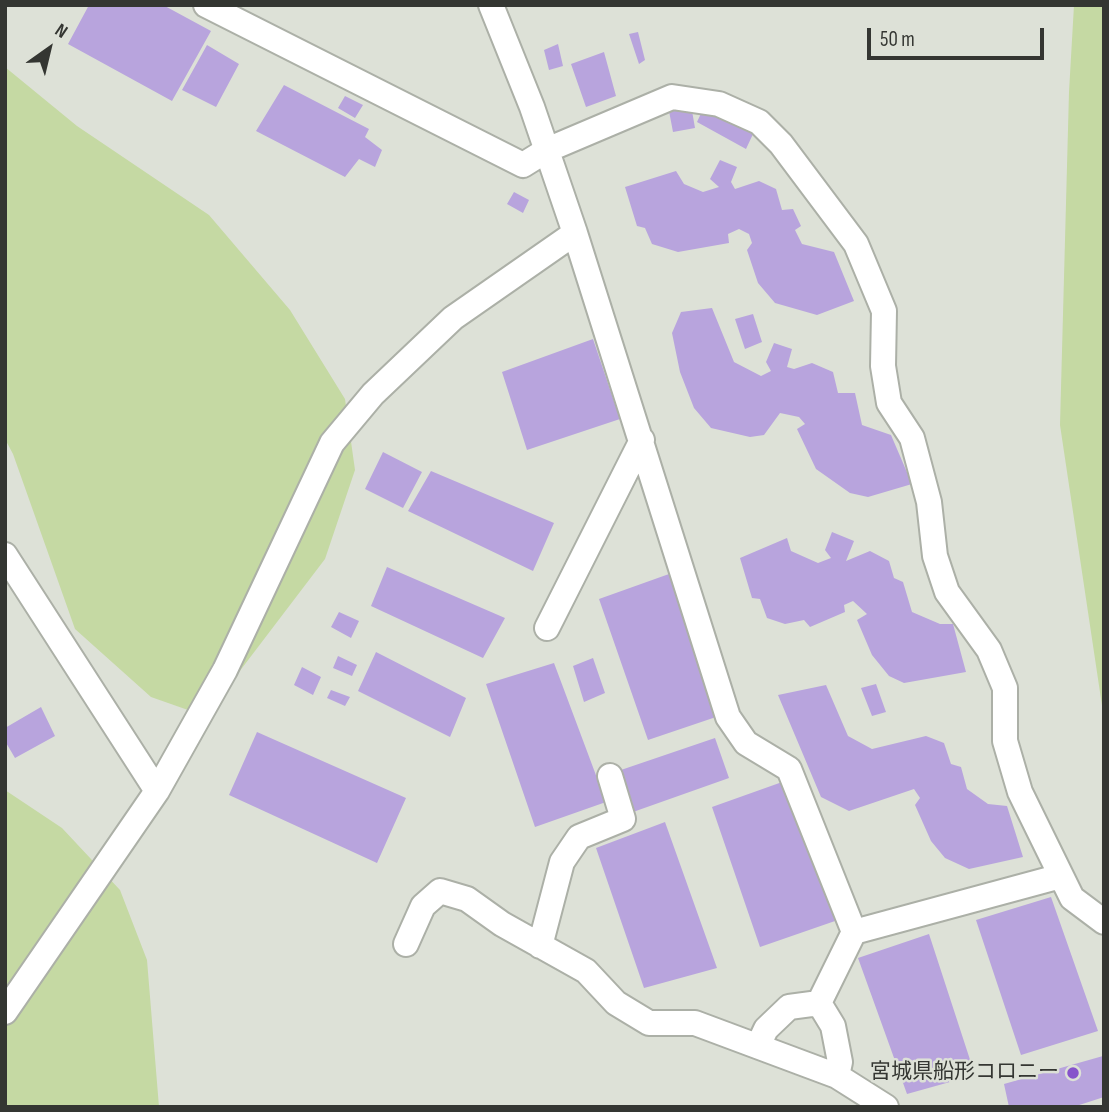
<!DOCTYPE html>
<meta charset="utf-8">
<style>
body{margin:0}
#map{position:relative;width:1109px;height:1112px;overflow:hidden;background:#dde1d7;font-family:"Sofia Sans Condensed",sans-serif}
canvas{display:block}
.frame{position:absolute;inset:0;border:7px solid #343632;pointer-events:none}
.north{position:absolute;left:14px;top:14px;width:70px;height:70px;-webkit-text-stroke:5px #dde1d7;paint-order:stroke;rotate:34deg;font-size:19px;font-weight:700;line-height:28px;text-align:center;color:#343632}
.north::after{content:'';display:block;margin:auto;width:24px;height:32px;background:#343632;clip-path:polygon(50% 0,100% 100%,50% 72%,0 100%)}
.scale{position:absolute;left:867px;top:28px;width:177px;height:32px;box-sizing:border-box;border:4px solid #343632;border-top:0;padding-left:9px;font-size:21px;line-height:24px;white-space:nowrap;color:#343632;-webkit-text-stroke:5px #dde1d7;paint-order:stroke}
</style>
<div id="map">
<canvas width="1109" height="1112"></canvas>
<div class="frame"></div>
<div class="north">N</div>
<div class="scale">50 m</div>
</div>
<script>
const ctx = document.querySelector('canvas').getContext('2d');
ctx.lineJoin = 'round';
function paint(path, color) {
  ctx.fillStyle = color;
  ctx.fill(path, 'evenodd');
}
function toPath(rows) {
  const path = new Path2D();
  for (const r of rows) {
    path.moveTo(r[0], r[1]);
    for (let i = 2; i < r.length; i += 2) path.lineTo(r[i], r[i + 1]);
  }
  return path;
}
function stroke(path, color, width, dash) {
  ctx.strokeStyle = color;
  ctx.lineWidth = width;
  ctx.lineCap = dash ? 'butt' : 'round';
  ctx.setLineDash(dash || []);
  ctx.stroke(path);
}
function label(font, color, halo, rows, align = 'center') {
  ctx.font = font + ' "Sofia Sans Condensed","Noto Sans JP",sans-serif';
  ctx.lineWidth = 5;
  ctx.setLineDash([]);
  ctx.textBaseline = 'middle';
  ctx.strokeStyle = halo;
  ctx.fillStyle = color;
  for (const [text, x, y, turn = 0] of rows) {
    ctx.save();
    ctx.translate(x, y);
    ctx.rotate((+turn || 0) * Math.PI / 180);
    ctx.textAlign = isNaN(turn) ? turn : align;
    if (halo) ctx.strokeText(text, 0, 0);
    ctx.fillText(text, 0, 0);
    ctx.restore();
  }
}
const green = toPath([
 [1074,5,1104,5,1104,719,1060,425,1069,92],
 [5,67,77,126,209,215,290,310,345,399,355,470,325,559,220,697,188,710,151,697,75,629,13,454,5,439],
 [5,790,62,828,120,890,147,960,159,1107,5,1107]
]);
const building = toPath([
 [89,5,163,5,211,31,172,101,68,44],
 [638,32,645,60,639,64,629,34],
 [558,44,563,66,549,70,544,50],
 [207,45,239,64,216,107,182,90],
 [604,52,616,96,586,107,571,64],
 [284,85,369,129,365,137,382,150,375,167,359,159,345,177,256,131],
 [345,96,363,105,355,118,338,108],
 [691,105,695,128,673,132,669,111],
 [704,107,753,134,746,149,697,122],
 [720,160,737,167,731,182,735,189,759,181,776,189,782,210,793,209,801,226,795,230,802,244,834,252,854,301,817,315,775,303,758,283,747,250,752,243,749,234,739,229,728,234,729,243,678,252,652,244,645,228,637,226,625,187,676,171,684,184,703,192,719,187,710,179],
 [514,192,529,200,523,213,507,204],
 [712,308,734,362,761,376,771,371,766,362,774,343,792,349,787,367,794,369,812,363,833,372,838,393,855,393,862,425,891,435,912,484,868,497,850,493,816,469,797,429,805,424,799,417,780,413,764,435,750,437,711,428,694,408,680,372,672,333,681,312],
 [753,314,762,342,745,349,735,319],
 [593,339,620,419,527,450,502,372],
 [383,452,422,472,403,508,365,489],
 [431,471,554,523,533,571,408,511],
 [832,532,854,541,846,561,870,551,889,561,894,578,903,582,912,612,940,624,953,624,966,672,904,683,889,676,872,655,857,620,867,614,853,601,844,605,845,612,810,627,804,620,785,624,767,618,760,599,752,598,740,558,787,538,791,551,818,563,831,558,825,550],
 [387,567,505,618,483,658,371,606],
 [669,574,716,717,648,740,599,599],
 [339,612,359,621,351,638,331,627],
 [376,652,466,698,450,737,358,691],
 [338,656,357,665,352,676,333,668],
 [593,658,605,693,584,702,573,666],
 [554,663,606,802,535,827,486,684],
 [302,667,321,677,313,695,294,685],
 [876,684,886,712,872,716,861,688],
 [826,685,848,736,872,749,926,736,944,743,951,764,961,767,967,789,988,804,1007,806,1023,857,969,869,945,858,931,841,915,805,920,798,914,789,849,811,821,797,778,695],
 [331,690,350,697,345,706,327,698],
 [41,707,55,736,15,758,5,741,5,728],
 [257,732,406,798,377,863,229,795],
 [715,738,729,778,633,812,618,771],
 [785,781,835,921,760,947,712,807],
 [665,822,717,968,644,988,596,848],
 [1051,897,1098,1031,1021,1055,976,920],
 [929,934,975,1075,907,1094,858,958],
 [1103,1056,1104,1097,1073,1107,1009,1107,1004,1084]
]);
const minor = toPath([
 [206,5,523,165,547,150,672,97,719,104,759,122,781,144,856,244,884,311,883,366,889,403,912,438,929,502,935,556,947,592,989,650,1005,688,1005,741,1020,792,1072,898,1104,922],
 [491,5,532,107,575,233,728,717,746,743,789,769,854,932,819,1003,833,1026,840,1062,837,1076],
 [5,555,157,791],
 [547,628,642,440],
 [854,932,1061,876],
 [406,944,423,906,440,891,467,899,502,924,586,971,616,1003,649,1023,695,1023,837,1076,886,1107],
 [540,946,562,862,579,837,623,819,610,776],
 [5,1012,157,791,225,670,332,443,373,394,453,318,575,233],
 [758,1046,766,1029,789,1007,819,1003]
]);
const markers = [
 [1073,1073,7,"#8653cb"]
];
const poiNames = [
 ["宮城県船形コロニー",1059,1073]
];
paint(green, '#c5d9a3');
paint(building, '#b8a4dd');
stroke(minor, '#acb0a7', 28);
stroke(minor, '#fff', 24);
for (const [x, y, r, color] of markers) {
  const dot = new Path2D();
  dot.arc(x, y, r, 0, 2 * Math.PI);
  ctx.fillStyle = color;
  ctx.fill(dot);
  stroke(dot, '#dde1d7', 2.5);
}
label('21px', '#343632', '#dde1d7', poiNames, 'right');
</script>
